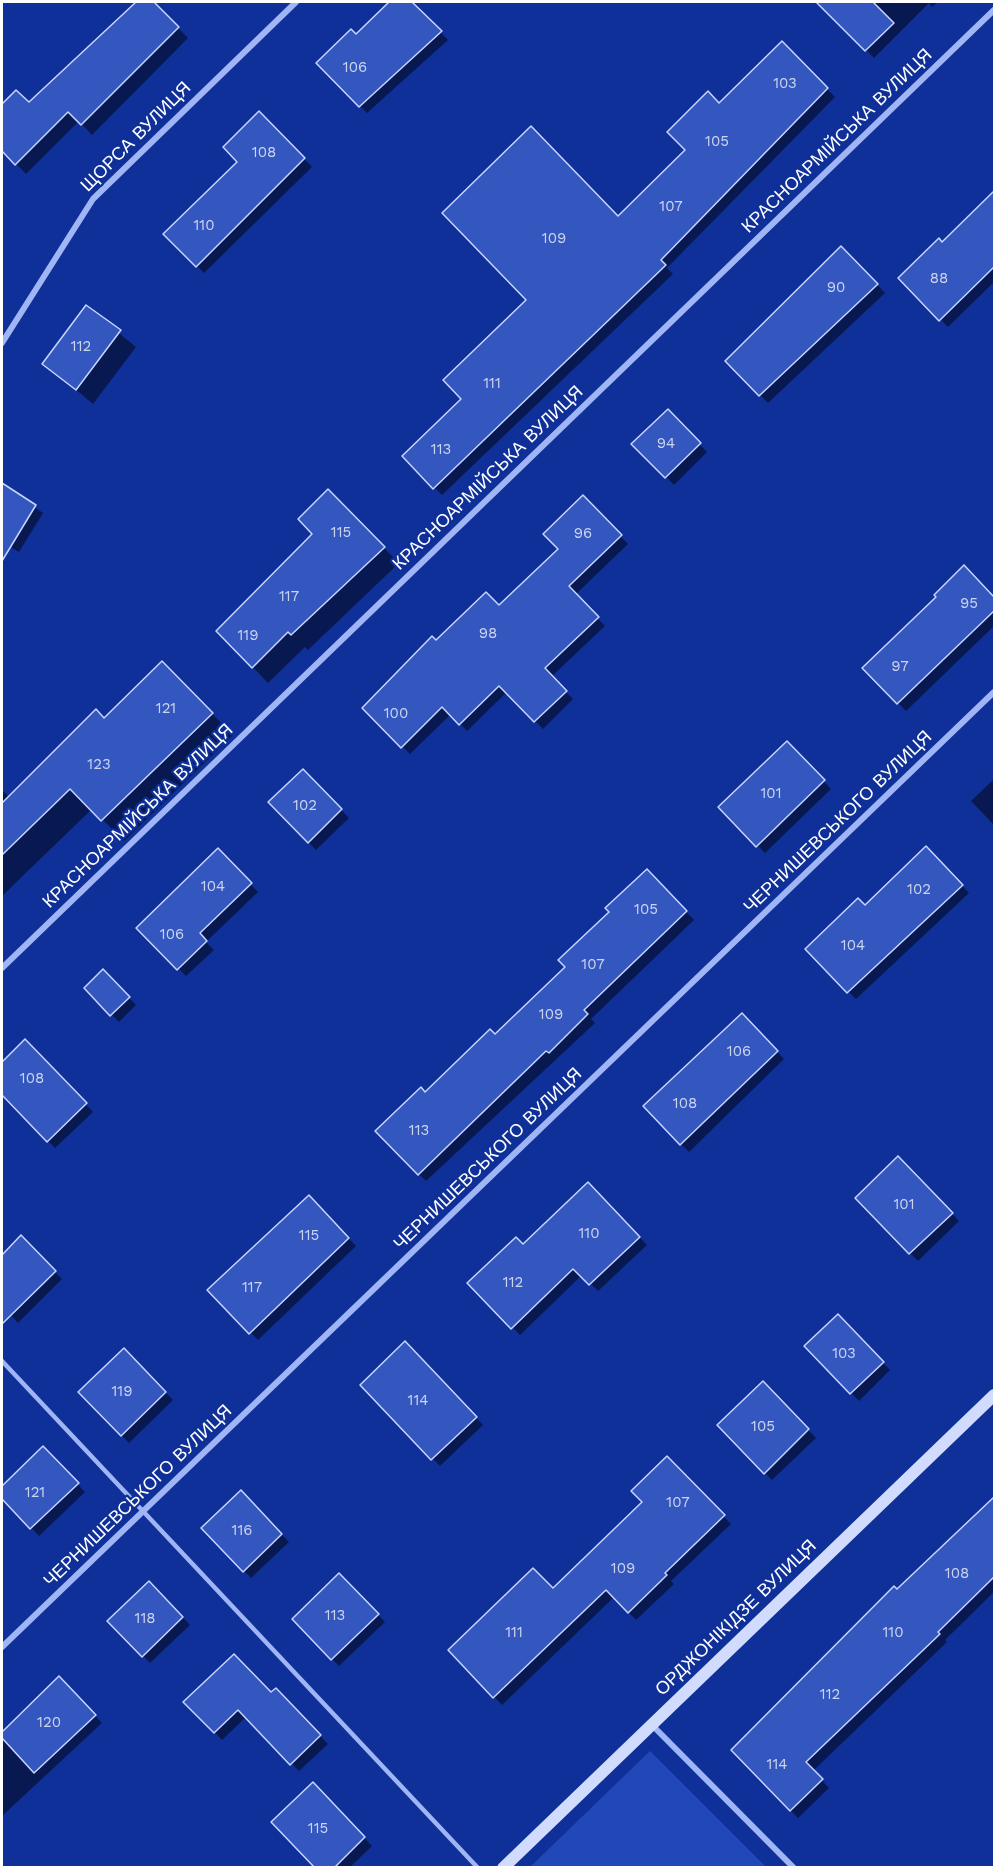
<!DOCTYPE html>
<meta charset="utf-8">
<style>
body{margin:0}
#map{position:relative;width:996px;height:1869px;overflow:hidden;background:#0f3098;font-family:"Work Sans",sans-serif}
canvas{display:block}
.frame{position:absolute;inset:0;border:3px solid #fff;pointer-events:none}
</style>
<div id="map">
<canvas width="996" height="1869"></canvas>
<div class="frame"></div>
</div>
<script>
const ctx = document.querySelector('canvas').getContext('2d');
ctx.lineJoin = 'round';
function paint(path, color) {
  ctx.fillStyle = color;
  ctx.fill(path, 'evenodd');
}
function toPath(rows) {
  const path = new Path2D();
  for (const r of rows) {
    path.moveTo(r[0], r[1]);
    for (let i = 2; i < r.length; i += 2) path.lineTo(r[i], r[i + 1]);
  }
  return path;
}
function stroke(path, color, width, dash) {
  ctx.strokeStyle = color;
  ctx.lineWidth = width;
  ctx.lineCap = dash ? 'butt' : 'round';
  ctx.setLineDash(dash || []);
  ctx.stroke(path);
}
function label(font, color, halo, rows, align = 'center') {
  ctx.font = font + ' "Work Sans",sans-serif';
  ctx.lineWidth = 4.5;
  ctx.setLineDash([]);
  ctx.textBaseline = 'middle';
  ctx.strokeStyle = halo;
  ctx.fillStyle = color;
  for (const [text, x, y, turn = 0] of rows) {
    ctx.save();
    ctx.translate(x, y);
    ctx.rotate((+turn || 0) * Math.PI / 180);
    ctx.textAlign = isNaN(turn) ? turn : align;
    if (halo) ctx.strokeText(text, 0, 0);
    ctx.fillText(text, 0, 0);
    ctx.restore();
  }
}
const green = toPath([
 [650,1751,766,1867,530,1867]
]);
const shadow = toPath([
 [137,2,152,2,188,38,92,135,79,121,26,174,2,149,2,106,16,92,29,105],
 [391,2,411,2,448,40,367,113,318,63,356,36],
 [829,2,938,2,932,7,929,3,874,58,824,7],
 [782,43,835,97,667,268,673,274,442,495,404,456,463,399,618,218,687,150],
 [259,113,312,167,204,273,165,234,239,162],
 [994,194,994,282,948,327,900,278,942,244],
 [841,248,885,293,768,403,727,361],
 [87,307,136,347,93,404,44,363],
 [668,411,707,452,674,485,634,444],
 [2,485,43,513,19,552,2,542],
 [328,492,399,563,308,650,305,647,268,683,218,631,314,534],
 [583,497,628,544,575,595,605,626,551,677,573,699,543,729,507,692,467,731,451,714,410,754,364,708,436,642,499,607,560,549],
 [964,567,994,599,994,626,906,711,864,668,938,597],
 [162,663,233,735,124,841,92,809,2,896,2,790,9,797,105,720],
 [787,743,831,789,765,853,720,807],
 [303,771,349,818,316,850,270,802],
 [994,779,994,825,971,801],
 [926,848,969,893,856,999,807,949,865,907],
 [218,850,258,892,206,942,214,950,186,976,138,928],
 [647,871,694,920,591,1019,595,1023,426,1181,377,1131,495,1036,567,967],
 [103,972,136,1005,119,1022,86,988],
 [742,1015,784,1059,689,1152,645,1107],
 [25,1041,93,1112,55,1148,2,1093,2,1064],
 [898,1158,959,1221,918,1261,857,1198],
 [588,1184,647,1245,598,1291,582,1275,520,1335,470,1283,523,1246],
 [309,1197,356,1246,258,1340,209,1290],
 [21,1238,62,1279,18,1323,2,1306,2,1257],
 [838,1316,890,1370,859,1401,806,1346],
 [405,1343,483,1425,440,1466,362,1385],
 [124,1350,173,1400,129,1443,80,1392],
 [763,1383,816,1438,772,1480,719,1425],
 [43,1448,85,1492,39,1536,2,1497,2,1488],
 [667,1458,731,1524,671,1581,674,1584,636,1620,614,1597,502,1705,450,1650,553,1590,644,1502],
 [241,1492,289,1542,251,1578,203,1528],
 [994,1498,994,1592,945,1640,947,1642,813,1771,829,1788,798,1818,733,1750],
 [339,1575,385,1622,339,1666,294,1619],
 [149,1583,190,1625,150,1663,110,1621],
 [59,1678,102,1723,2,1816,2,1733],
 [276,1690,328,1744,299,1771,246,1717,222,1740,186,1702,271,1694],
 [313,1785,372,1846,349,1868,317,1868]
]);
const building = toPath([
 [136,2,154,2,179,27,81,125,68,112,15,165,2,151,2,104,16,90,29,102,136,2],
 [389,2,412,2,442,31,359,107,316,63,351,29,356,34,389,2],
 [816,2,873,2,894,23,865,51,816,2],
 [782,41,828,88,661,260,666,265,433,489,402,456,461,399,443,380,526,300,442,213,531,126,618,216,685,150,667,132,708,91,719,103,782,41],
 [259,111,305,158,196,267,163,234,237,162,223,147,259,111],
 [994,191,994,267,939,321,898,278,939,238,942,242,994,191],
 [841,246,878,284,759,396,725,361,841,246],
 [86,305,121,330,76,390,42,364,86,305],
 [668,409,701,443,665,478,631,444,668,409],
 [2,483,36,505,2,561,2,483],
 [328,489,385,547,291,635,288,632,252,668,216,631,312,534,298,519,328,489],
 [583,495,622,535,569,586,599,617,545,668,567,691,534,722,499,686,459,725,442,707,401,748,362,708,432,636,436,640,486,592,499,605,558,549,543,534,583,495],
 [964,565,994,597,994,611,897,704,862,668,936,597,934,595,964,565],
 [162,661,213,713,101,821,70,789,2,855,2,803,96,709,104,718,162,661],
 [787,741,825,780,756,847,718,807,787,741],
 [303,769,342,809,308,843,268,802,303,769],
 [926,846,963,885,847,993,805,949,858,898,865,905,926,846],
 [218,848,252,883,200,933,207,941,177,970,136,928,218,848],
 [647,869,687,911,584,1010,588,1014,549,1053,546,1051,418,1175,375,1131,421,1087,425,1092,490,1029,495,1034,565,967,558,960,609,912,605,908,647,869],
 [103,969,130,997,110,1016,84,988,103,969],
 [742,1013,778,1051,680,1145,643,1106,742,1013],
 [25,1039,87,1103,47,1142,2,1095,2,1062,25,1039],
 [898,1156,953,1213,909,1254,855,1198,898,1156],
 [588,1182,640,1237,589,1285,573,1269,511,1329,467,1283,516,1237,523,1244,588,1182],
 [309,1195,349,1238,249,1334,207,1290,309,1195],
 [21,1235,56,1271,2,1324,2,1255,21,1235],
 [838,1314,884,1362,850,1394,804,1346,838,1314],
 [405,1341,477,1417,431,1460,360,1385,405,1341],
 [124,1348,166,1392,121,1436,78,1392,124,1348],
 [763,1381,809,1429,764,1474,717,1425,763,1381],
 [43,1446,79,1483,30,1529,2,1499,2,1486,43,1446],
 [667,1456,725,1515,665,1573,667,1575,628,1613,606,1590,493,1698,448,1650,533,1568,553,1588,642,1502,631,1491,667,1456],
 [241,1490,282,1534,243,1572,201,1528,241,1490],
 [994,1497,994,1577,938,1632,940,1634,806,1762,823,1779,790,1811,731,1750,894,1586,897,1589,994,1497],
 [339,1573,379,1614,331,1660,292,1619,339,1573],
 [149,1581,183,1617,142,1657,107,1621,149,1581],
 [234,1654,271,1692,276,1688,321,1735,290,1765,238,1710,214,1733,183,1702,234,1654],
 [59,1676,96,1715,34,1773,2,1738,2,1732,59,1676],
 [313,1782,365,1837,334,1868,315,1868,271,1822,313,1782]
]);
const lane = toPath([
 [2,1361,478,1868]
]);
const street = toPath([
 [2,343,93,199,296,2],
 [2,968,994,10],
 [2,1647,994,692],
 [652,1725,794,1868]
]);
const secondary = toPath([
 [503,1868,994,1395]
]);
const numberNames = [
 ["106",355,68],
 ["103",785,84],
 ["105",717,142],
 ["108",264,153],
 ["107",671,207],
 ["110",204,226],
 ["109",554,239],
 ["88",939,279],
 ["90",836,288],
 ["112",81,347],
 ["111",492,384],
 ["94",666,444],
 ["113",441,450],
 ["115",341,533],
 ["96",583,534],
 ["117",289,597],
 ["95",969,604],
 ["98",488,634],
 ["119",248,636],
 ["97",900,667],
 ["121",166,709],
 ["100",396,714],
 ["123",99,765],
 ["101",771,794],
 ["102",305,806],
 ["104",213,887],
 ["102",919,890],
 ["105",646,910],
 ["106",172,935],
 ["104",853,946],
 ["107",593,965],
 ["109",551,1015],
 ["106",739,1052],
 ["108",32,1079],
 ["108",685,1104],
 ["113",419,1131],
 ["101",904,1205],
 ["110",589,1234],
 ["115",309,1236],
 ["112",513,1283],
 ["117",252,1288],
 ["103",844,1354],
 ["119",122,1392],
 ["114",418,1401],
 ["105",763,1427],
 ["121",35,1493],
 ["107",678,1503],
 ["116",242,1531],
 ["109",623,1569],
 ["108",957,1574],
 ["113",335,1616],
 ["118",145,1619],
 ["111",514,1633],
 ["110",893,1633],
 ["112",830,1695],
 ["120",49,1723],
 ["114",777,1765],
 ["115",318,1829]
];
const streetNames = [
 ["ЩОРСА ВУЛИЦЯ",136,137,-45],
 ["КРАСНОАРМІЙСЬКА ВУЛИЦЯ",837,141,-44],
 ["КРАСНОАРМІЙСЬКА ВУЛИЦЯ",488,478,-44],
 ["КРАСНОАРМІЙСЬКА ВУЛИЦЯ",138,816,-44],
 ["ЧЕРНИШЕВСЬКОГО ВУЛИЦЯ",838,822,-44],
 ["ЧЕРНИШЕВСЬКОГО ВУЛИЦЯ",488,1159,-44],
 ["ЧЕРНИШЕВСЬКОГО ВУЛИЦЯ",138,1496,-44],
 ["ОРДЖОНІКІДЗЕ ВУЛИЦЯ",736,1618,-44]
];
paint(green, '#2247b8');
paint(shadow, '#0007');
paint(building, '#3456bf');
stroke(building, '#c8d6fe', 1.5);
stroke(lane, '#a0b5f5', 4.5);
stroke(street, '#a0b5f5', 6);
stroke(secondary, '#d0dbfd', 12);
label('15px', '#ccd5ef', null, numberNames);
label('18px', '#fff', '#0f3098', streetNames);
</script>
